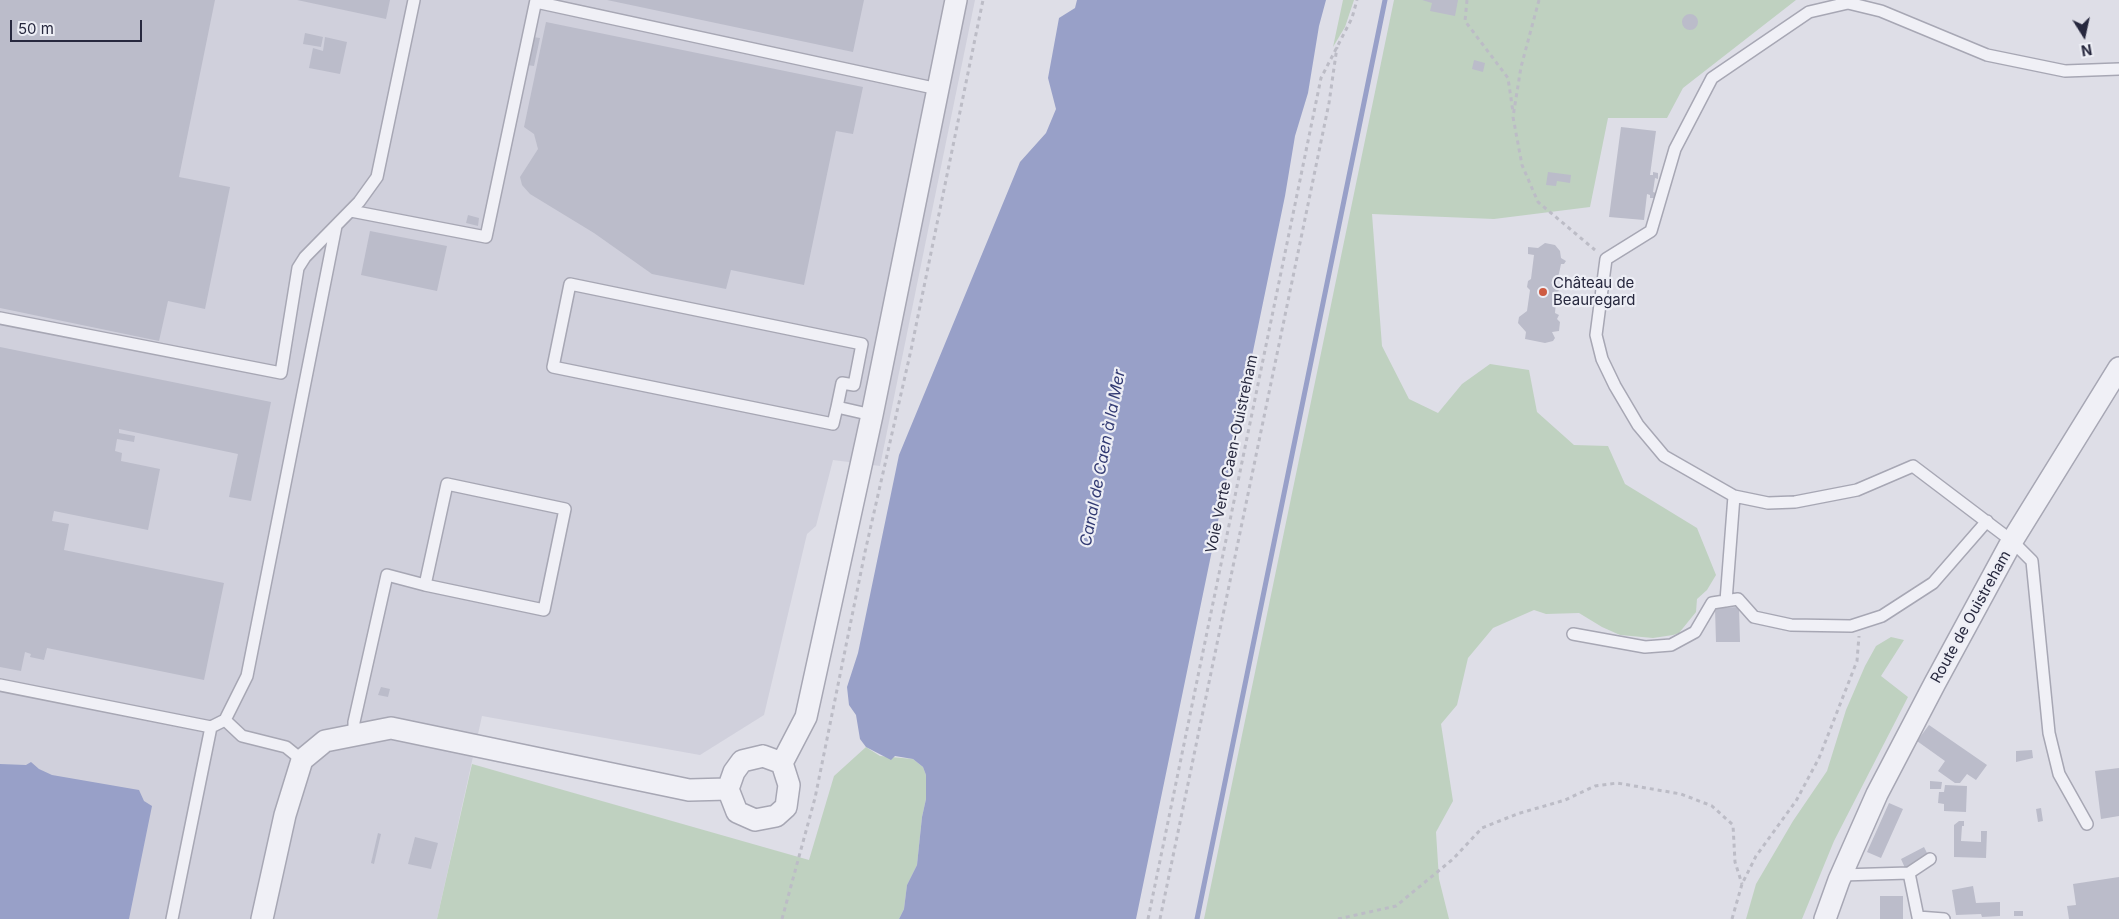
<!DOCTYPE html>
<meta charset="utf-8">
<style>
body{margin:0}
#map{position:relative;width:2119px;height:919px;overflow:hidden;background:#dedee7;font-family:Inter,sans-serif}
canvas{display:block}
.north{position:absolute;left:2059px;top:10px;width:50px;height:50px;-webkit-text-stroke:4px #edeef5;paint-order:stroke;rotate:170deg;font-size:14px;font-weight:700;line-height:20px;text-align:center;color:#27283e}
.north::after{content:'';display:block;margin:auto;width:18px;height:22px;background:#27283e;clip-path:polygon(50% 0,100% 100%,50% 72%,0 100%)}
.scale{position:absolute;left:10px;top:20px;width:132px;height:22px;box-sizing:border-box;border:2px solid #27283e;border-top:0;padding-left:6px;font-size:15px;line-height:18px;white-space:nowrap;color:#27283e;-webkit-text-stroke:4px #edeef5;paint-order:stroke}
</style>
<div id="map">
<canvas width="2119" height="919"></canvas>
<div class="north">N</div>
<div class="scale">50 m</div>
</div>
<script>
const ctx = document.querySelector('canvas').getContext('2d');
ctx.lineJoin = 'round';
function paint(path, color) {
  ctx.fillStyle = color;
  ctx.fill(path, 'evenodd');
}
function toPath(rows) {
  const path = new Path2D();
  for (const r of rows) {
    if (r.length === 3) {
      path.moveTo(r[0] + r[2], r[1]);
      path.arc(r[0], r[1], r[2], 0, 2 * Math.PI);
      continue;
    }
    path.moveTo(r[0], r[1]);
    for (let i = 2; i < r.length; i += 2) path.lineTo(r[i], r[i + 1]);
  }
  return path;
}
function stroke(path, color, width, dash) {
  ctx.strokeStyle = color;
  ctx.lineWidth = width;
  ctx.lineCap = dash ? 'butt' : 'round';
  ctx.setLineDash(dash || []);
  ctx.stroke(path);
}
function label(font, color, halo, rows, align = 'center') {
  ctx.font = font + ' Inter,sans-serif';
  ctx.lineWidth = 4.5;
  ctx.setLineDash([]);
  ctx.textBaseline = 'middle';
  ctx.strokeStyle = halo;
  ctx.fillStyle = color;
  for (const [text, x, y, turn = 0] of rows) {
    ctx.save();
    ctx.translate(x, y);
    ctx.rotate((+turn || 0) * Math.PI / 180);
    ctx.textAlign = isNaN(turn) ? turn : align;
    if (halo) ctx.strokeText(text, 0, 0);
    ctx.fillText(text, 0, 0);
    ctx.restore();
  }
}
const built = toPath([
 [0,0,975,0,880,466,833,460,816,526,807,534,764,715,700,755,482,716,437,919,0,919]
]);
const green = toPath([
 [1343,0,1354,0,1345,27,1333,47],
 [1394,0,1796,0,1683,88,1667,118,1608,118,1590,207,1494,219,1372,214,1382,346,1409,399,1438,413,1462,384,1490,364,1529,370,1537,412,1574,445,1608,446,1625,484,1697,528,1716,575,1707,590,1697,599,1696,612,1679,633,1673,635,1653,638,1620,635,1602,627,1579,613,1546,614,1534,610,1493,628,1468,658,1457,705,1441,724,1453,801,1436,832,1439,879,1449,919,1204,919],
 [1891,637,1904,640,1881,676,1908,697,1834,841,1802,919,1746,919,1756,884,1793,821,1827,771,1846,710,1865,666,1876,646],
 [866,747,880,756,913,759,923,767,926,775,926,799,922,817,917,865,907,885,904,909,899,919,437,919,472,764,809,860,834,776]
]);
const water = toPath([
 [1077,0,1326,0,1319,26,1308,93,1295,136,1285,196,1136,919,899,919,904,909,907,885,917,865,922,817,926,799,926,775,923,767,913,759,895,756,891,760,866,747,860,739,856,715,849,705,847,687,858,653,899,455,1020,162,1046,133,1056,109,1048,78,1059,18,1075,8],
 [31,762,39,769,52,775,139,790,144,801,152,806,129,919,0,919,0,764,26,765]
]);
const stream = toPath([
 [1197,919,1385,0]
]);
const building = toPath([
 [0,0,215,0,179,177,230,187,205,309,168,301,159,341,0,308],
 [297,0,390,0,386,19],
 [607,0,864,0,853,52],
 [1422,0,1458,0,1455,16,1430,11,1432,3],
 [1690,22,8],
 [546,22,863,87,853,134,836,131,804,285,731,270,726,289,652,274,594,233,530,194,522,185,520,177,538,149,534,134,524,127],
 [305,33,323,37,321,47,303,44],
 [325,37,347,42,340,74,309,68,313,48,323,51],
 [533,37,540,38,534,66,527,65],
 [1474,60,1485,63,1483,72,1472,69],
 [1621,127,1656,131,1650,175,1653,175,1653,172,1658,173,1658,179,1655,178,1653,192,1656,193,1655,198,1650,198,1650,195,1647,194,1644,220,1609,217],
 [1548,172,1571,175,1570,183,1557,181,1556,186,1546,185],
 [468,215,479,218,478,226,466,223],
 [370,231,447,246,437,291,361,275],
 [1545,243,1555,245,1560,251,1561,258,1566,261,1564,264,1561,264,1557,283,1560,286,1559,291,1555,293,1554,301,1556,301,1555,313,1559,315,1557,319,1560,322,1559,331,1552,332,1555,338,1553,341,1545,343,1525,339,1526,332,1518,323,1519,317,1527,311,1530,290,1527,287,1528,281,1531,279,1534,255,1528,254,1528,247,1538,248],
 [0,347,271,402,251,501,229,497,238,454,119,429,119,433,135,436,134,442,117,439,115,451,122,453,121,461,160,469,148,530,54,511,52,521,69,524,64,550,224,583,204,680,47,648,44,660,30,657,31,654,25,652,21,671,0,667],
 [1739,607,1740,642,1716,642,1715,608],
 [381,687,390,689,388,697,378,695],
 [1929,725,1987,765,1976,780,1967,774,1960,783,1955,783,1938,771,1945,761,1917,741],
 [2032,750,2033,758,2016,762,2016,751],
 [2119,768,2119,816,2101,819,2095,771],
 [1930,781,1942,782,1941,789,1930,789],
 [1945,785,1967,786,1966,812,1944,811,1944,804,1938,803,1939,792,1944,792],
 [1889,803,1903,809,1881,858,1867,852],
 [2041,808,2043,821,2038,822,2036,809],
 [1959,821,1964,821,1964,826,1962,826,1961,841,1981,842,1981,831,1987,831,1986,858,1954,857,1954,825],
 [378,833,381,834,374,864,371,863],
 [415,837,438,843,431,869,408,864],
 [1924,847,1928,855,1905,868,1901,859],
 [2119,877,2119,919,2069,919,2067,906,2076,905,2073,884],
 [1973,886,1976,903,2000,902,2000,916,1982,917,1981,914,1956,915,1952,890],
 [1880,896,1903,896,1903,919,1880,919],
 [2014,911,2023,911,2023,916,2014,916]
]);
const path = toPath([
 [1467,0,1465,21,1508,78,1513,112],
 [1539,0,1521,67,1513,117,1522,165,1538,202,1595,250],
 [782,919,815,798,865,552,911,350,983,0],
 [1148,919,1321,78,1352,18,1357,0],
 [1160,919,1329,103,1337,47],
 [1338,919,1396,906,1453,859,1482,828,1517,814,1565,800,1595,786,1617,783,1681,794,1712,806,1733,825,1735,862,1742,884],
 [1732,919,1742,884,1756,856,1796,801,1819,758,1857,661,1859,636]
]);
const service = toPath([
 [536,2,938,89],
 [351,211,486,237,536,0],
 [0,318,281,373,298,268,305,257,359,202,377,177,414,0],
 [837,407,842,383,854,385,862,344,570,284,553,367,833,424,837,407,872,415],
 [447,484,565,509,544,610,425,585,447,484],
 [1726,601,1734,496],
 [1573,634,1645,647,1671,645,1695,632,1712,603,1738,599,1754,617,1791,625,1851,626,1882,616,1933,583,1987,521],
 [0,685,211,727,225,720,247,676,336,226],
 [225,720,242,736,286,747,302,760],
 [354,734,354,722,387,575,425,585],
 [2087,824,2059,774,2049,733,2032,561,2012,541,1913,466,1857,490,1795,502,1768,503,1734,496,1664,456,1638,425,1615,386,1602,359,1596,335,1606,259,1651,231,1675,149,1712,78,1809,12,1848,3,1881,11,1987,55,2065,71,2119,69],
 [1909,873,1930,859],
 [1841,875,1909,873,1918,917,1944,919],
 [172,919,211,727]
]);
const minor = toPath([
 [763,756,782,763,789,785,786,807,776,816,755,820,737,812,728,789,734,772,742,761,763,756],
 [782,763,806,717,872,415,956,0],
 [262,919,285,815,302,760,325,741,391,728,689,790,728,789],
 [1825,919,1839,880,1877,794,1935,683,2012,541,2119,368]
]);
const markers = [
 [1543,292,5,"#ce5b42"]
];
const poiNames = [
 ["Château de",1553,283],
 ["Beauregard",1553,300]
];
const streetNames = [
 ["Voie Verte Caen-Ouistreham",1232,454,-78],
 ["Route de Ouistreham",1971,617,-61]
];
const waterNames = [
 ["Canal de Caen à la Mer",1103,458,-79]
];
paint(built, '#d0d0dc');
paint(green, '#bfd1c0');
paint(water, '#98a0c8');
stroke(stream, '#98a0c8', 5);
paint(building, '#bbbcca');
stroke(service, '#a7a7b4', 14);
stroke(minor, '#a7a7b4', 24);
stroke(path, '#bcbcc6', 3, [4, 4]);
stroke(service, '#f0f0f6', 11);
stroke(minor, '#f0f0f6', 21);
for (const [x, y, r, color] of markers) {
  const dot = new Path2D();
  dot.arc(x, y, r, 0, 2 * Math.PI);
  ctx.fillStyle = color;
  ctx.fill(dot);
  stroke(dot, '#edeef5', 2);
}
label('15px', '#27283e', '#edeef5', poiNames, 'left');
label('15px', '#27283e', '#edeef5', streetNames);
label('italic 16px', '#313972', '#edeef5', waterNames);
</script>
